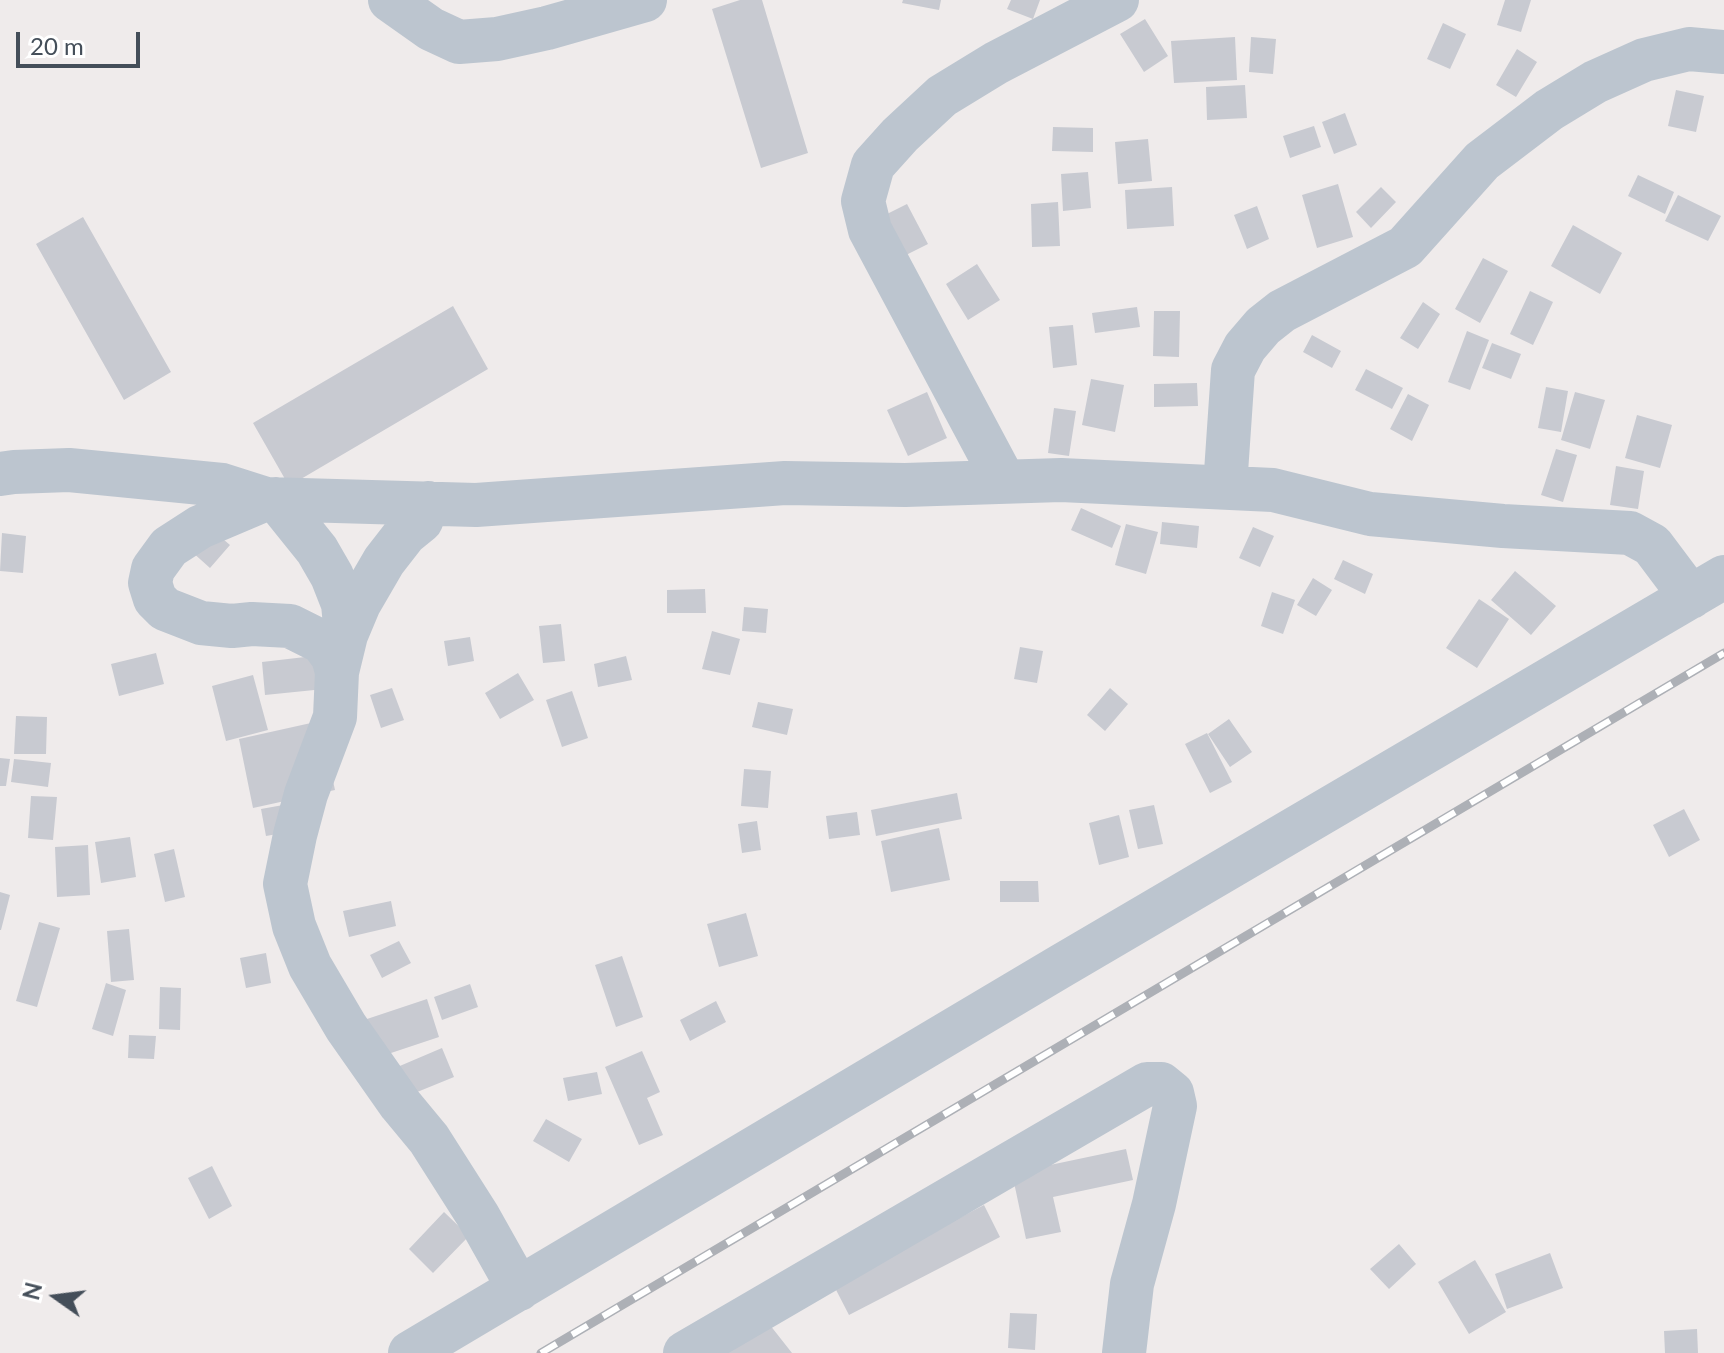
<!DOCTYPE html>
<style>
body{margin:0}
#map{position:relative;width:1724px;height:1353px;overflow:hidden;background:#efebeb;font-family:Lato,sans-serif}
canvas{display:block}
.north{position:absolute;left:16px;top:1257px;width:80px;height:80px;-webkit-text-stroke:6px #fff;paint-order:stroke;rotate:284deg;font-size:22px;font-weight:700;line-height:32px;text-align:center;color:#444e59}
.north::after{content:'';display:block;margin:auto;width:28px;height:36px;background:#444e59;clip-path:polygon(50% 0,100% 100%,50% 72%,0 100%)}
.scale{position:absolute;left:16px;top:32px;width:124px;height:36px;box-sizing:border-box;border:4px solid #444e59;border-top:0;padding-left:10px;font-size:24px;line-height:28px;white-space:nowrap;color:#444e59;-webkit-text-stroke:6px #fff;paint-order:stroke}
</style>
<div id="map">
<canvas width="1724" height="1353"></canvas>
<div class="north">N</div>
<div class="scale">20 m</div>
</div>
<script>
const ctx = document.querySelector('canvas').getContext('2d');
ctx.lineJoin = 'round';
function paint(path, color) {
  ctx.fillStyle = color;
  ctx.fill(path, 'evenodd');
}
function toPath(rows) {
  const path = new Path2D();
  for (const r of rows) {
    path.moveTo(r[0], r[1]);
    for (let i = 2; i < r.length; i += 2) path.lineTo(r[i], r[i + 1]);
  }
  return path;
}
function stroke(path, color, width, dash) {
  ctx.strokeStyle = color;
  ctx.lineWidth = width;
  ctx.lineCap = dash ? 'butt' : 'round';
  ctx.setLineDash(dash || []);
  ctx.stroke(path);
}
const building = toPath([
 [740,0,762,0,808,153,761,168,712,9],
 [903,0,941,0,939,10,902,3],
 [1011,0,1040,0,1033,19,1007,9],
 [1505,0,1531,0,1521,32,1497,25],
 [1145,19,1168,56,1144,72,1120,34],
 [1443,23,1466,34,1450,69,1427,59],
 [1235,37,1237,80,1174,83,1171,41],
 [1251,37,1276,39,1273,74,1249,72],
 [1517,49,1537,62,1516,97,1496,85],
 [1245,85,1247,118,1207,120,1206,87],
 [1676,90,1704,96,1696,132,1668,126],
 [1345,113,1357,145,1334,154,1322,122],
 [1314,126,1321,147,1290,158,1283,136],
 [1053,127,1093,128,1093,152,1052,151],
 [1148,139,1152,181,1118,184,1115,142],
 [1088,172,1091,208,1063,211,1061,174],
 [1638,175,1674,192,1665,214,1628,196],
 [1338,184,1353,237,1317,248,1302,195],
 [1172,187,1174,226,1127,229,1125,190],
 [1381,187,1396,202,1371,228,1356,212],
 [1678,195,1721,216,1708,241,1665,221],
 [1058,202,1060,246,1032,247,1031,204],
 [907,204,928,244,906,255,885,215],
 [1257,206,1269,239,1247,249,1234,215],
 [83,217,171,372,124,400,36,244],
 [1573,225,1622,253,1600,294,1551,266],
 [1483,258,1508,271,1480,323,1455,309],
 [977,264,1000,300,968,320,946,284],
 [1530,291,1553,302,1533,345,1510,334],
 [1423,302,1440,314,1418,349,1400,338],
 [453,306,488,369,289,486,253,423],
 [1137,307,1140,327,1095,333,1092,313],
 [1154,311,1180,311,1179,357,1153,356],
 [1073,325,1077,365,1053,368,1049,327],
 [1467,331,1489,340,1470,390,1448,382],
 [1312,335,1341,351,1332,368,1303,352],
 [1492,343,1521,354,1511,379,1482,368],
 [1366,369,1403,388,1392,409,1355,390],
 [1091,379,1124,385,1115,432,1082,425],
 [1197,383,1198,406,1154,407,1154,384],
 [1546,387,1568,391,1561,432,1538,428],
 [927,392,947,438,908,456,887,410],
 [1575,392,1605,400,1590,449,1561,440],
 [1408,394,1429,405,1412,441,1390,429],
 [1054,408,1076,411,1069,456,1048,453],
 [1637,415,1672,425,1660,468,1625,458],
 [1556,449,1577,455,1563,502,1541,495],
 [1616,466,1644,471,1638,509,1610,505],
 [1081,508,1121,526,1112,548,1071,530],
 [1162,522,1199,526,1197,548,1160,544],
 [1126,524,1158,532,1146,574,1115,565],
 [1253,527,1274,536,1260,567,1239,558],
 [210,528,230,545,210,568,191,551],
 [2,533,26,536,23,573,0,571],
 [1343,560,1373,574,1365,594,1334,579],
 [1515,571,1556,606,1531,635,1491,600],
 [1313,578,1332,590,1316,616,1297,605],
 [705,589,706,613,667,613,667,590],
 [1272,592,1295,600,1283,634,1261,626],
 [1479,599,1509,619,1477,668,1446,648],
 [744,607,768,609,766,633,742,631],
 [561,624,565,661,543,663,539,626],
 [712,631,740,639,730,675,702,669],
 [470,637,474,661,448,666,444,641],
 [1020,647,1043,651,1037,683,1014,679],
 [156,653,164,684,119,696,111,664],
 [331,654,334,688,265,695,262,662],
 [626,656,632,680,598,687,594,664],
 [518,673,534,700,500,719,485,693],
 [253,675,268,730,226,741,212,686],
 [392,688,404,720,381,728,370,695],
 [1110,688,1128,704,1105,731,1087,715],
 [572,691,588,738,562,747,546,700],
 [758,702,793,709,787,735,752,727],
 [16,716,47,717,46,754,14,754],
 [1229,719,1252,752,1230,767,1208,734],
 [320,721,335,790,253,808,239,739],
 [1207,733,1232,782,1210,793,1185,744],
 [0,758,10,759,6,786,0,786],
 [14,759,51,763,48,787,11,782],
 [744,769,771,771,768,808,741,806],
 [957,793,962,819,876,836,871,810],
 [31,796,57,797,53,840,28,838],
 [311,800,316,827,266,836,261,809],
 [1154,805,1163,844,1138,849,1129,810],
 [1684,809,1700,840,1669,857,1653,825],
 [857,812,860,835,829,839,826,816],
 [1119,815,1129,857,1099,865,1089,823],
 [757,821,761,850,742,853,738,824],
 [939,828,950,880,891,892,881,841],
 [130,837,136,877,101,883,95,842],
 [88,845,90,895,57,897,55,847],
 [174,849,185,897,165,902,154,854],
 [1000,881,1038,881,1039,902,1000,902],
 [0,892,10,895,1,930,0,930],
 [391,901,396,926,349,937,343,911],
 [746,913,758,956,719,967,707,924],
 [39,922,60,928,37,1007,16,1001],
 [129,929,134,980,111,982,107,931],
 [399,941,411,963,382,978,370,955],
 [266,953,271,983,246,988,240,958],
 [622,956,643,1017,616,1027,595,965],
 [106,983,126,990,113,1036,92,1029],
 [470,984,478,1007,442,1020,434,997],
 [160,987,181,988,180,1030,159,1029],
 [427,999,439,1037,376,1058,364,1020],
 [716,1001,726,1022,690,1041,680,1020],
 [129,1035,156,1036,154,1059,128,1058],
 [442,1048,454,1077,400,1099,388,1071],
 [642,1051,660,1092,647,1098,663,1135,639,1145,605,1067],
 [597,1072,602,1094,568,1101,563,1078],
 [546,1119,582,1139,569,1162,533,1141],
 [1126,1149,1133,1180,1053,1197,1061,1232,1026,1239,1012,1173],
 [212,1166,232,1206,209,1219,188,1178],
 [984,1205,1000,1237,849,1315,833,1284],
 [444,1212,469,1236,433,1273,409,1249],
 [1399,1244,1416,1264,1389,1289,1370,1269],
 [1550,1253,1563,1288,1507,1309,1495,1274],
 [1475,1260,1506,1312,1469,1334,1438,1282],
 [1010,1313,1037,1314,1035,1350,1008,1348],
 [766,1320,792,1353,725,1353],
 [1697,1329,1698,1353,1665,1353,1664,1331]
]);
const minor = toPath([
 [390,0,431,29,459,42,497,39,547,28,645,0],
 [0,474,14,472,69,470,222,485,266,499,476,505,785,483,905,485,1061,480,1273,490,1370,514,1503,526,1630,533,1652,545,1691,597],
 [1004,481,870,230,863,201,873,165,900,135,942,96,996,63,1117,0],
 [1225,487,1233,370,1245,347,1263,326,1282,311,1405,247,1482,161,1549,110,1595,82,1644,60,1689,49,1724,52],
 [266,499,200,527,169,547,153,569,150,583,155,599,165,609,201,623,232,626,252,624,290,626,322,642,333,657,337,672],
 [276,499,317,550,332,576,343,604,346,635,337,672,335,717,306,794,295,835,285,884,294,926,310,966,346,1027,400,1104,429,1139,478,1216,519,1289],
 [346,635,359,604,384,561,405,534,421,521,428,503],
 [410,1353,1061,966,1724,577],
 [685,1353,1147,1084,1161,1084,1172,1093,1175,1106,1154,1204,1132,1284,1124,1353]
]);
const rail = toPath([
 [541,1353,1724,653]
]);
paint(building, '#c8cad1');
stroke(minor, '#bcc5cf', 44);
stroke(rail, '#adb0b6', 9);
stroke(rail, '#fff', 6, [18]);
</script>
